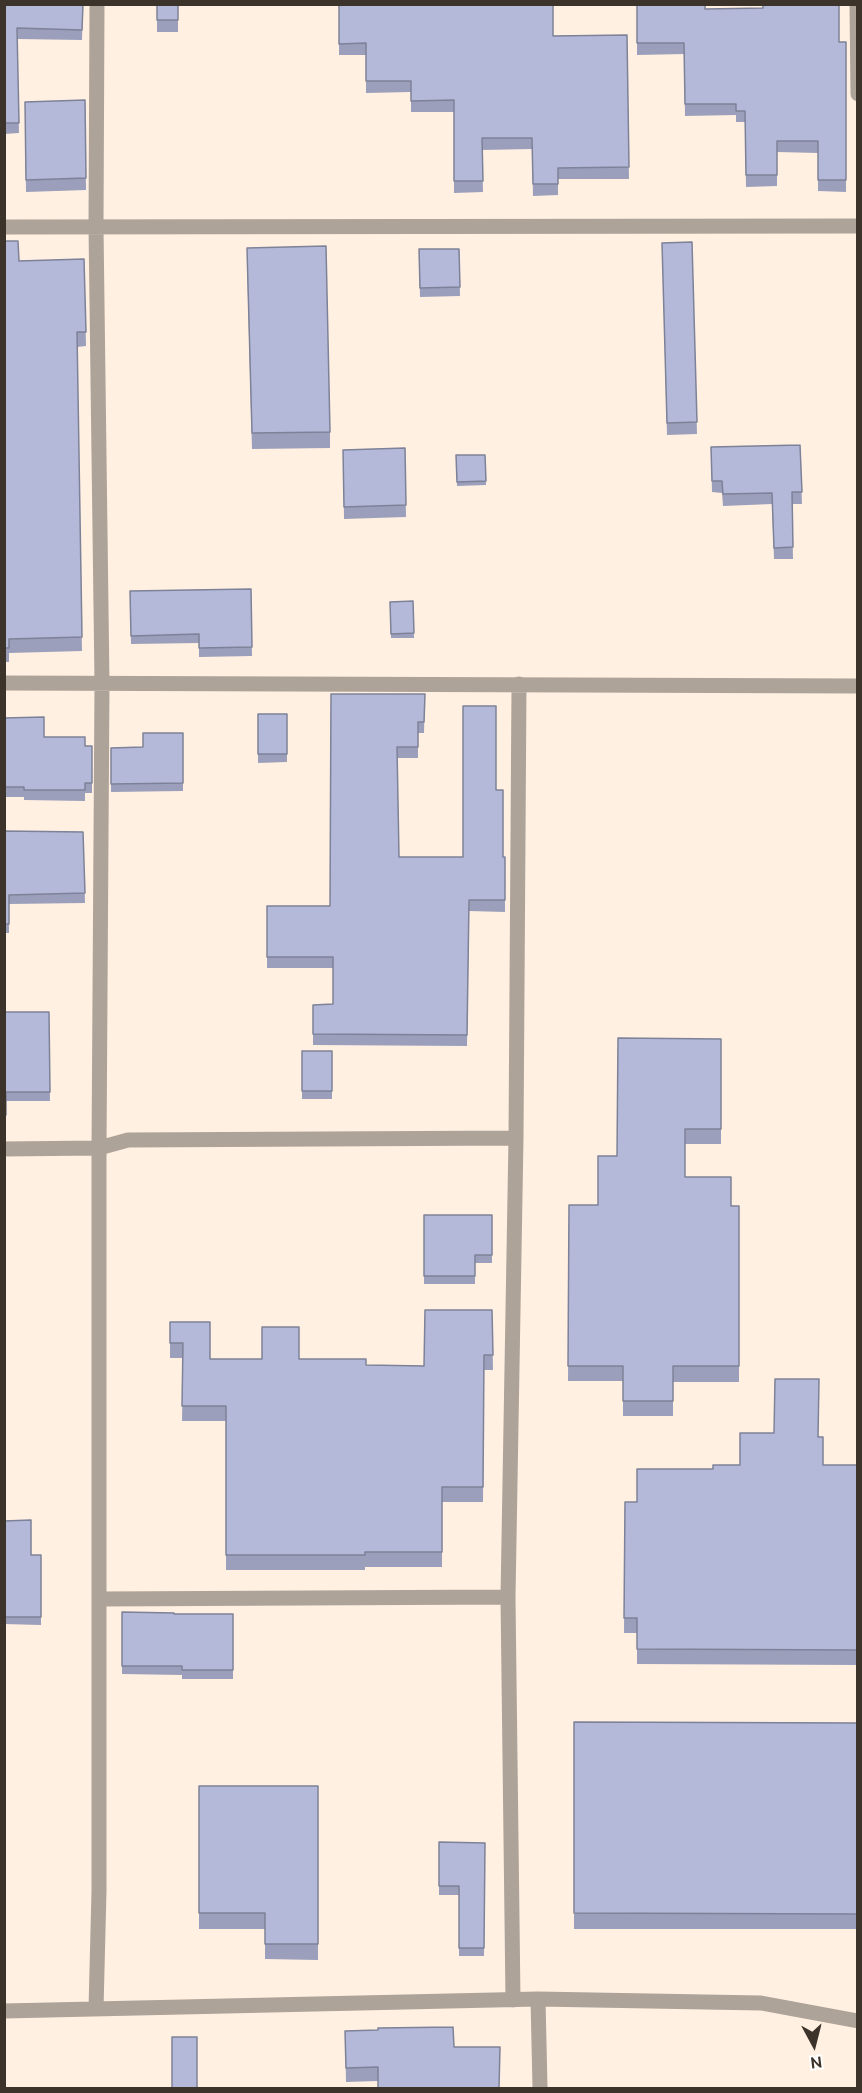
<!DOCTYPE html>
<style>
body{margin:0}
#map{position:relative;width:862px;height:2093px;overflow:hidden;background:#fff0e2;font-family:Ubuntu,sans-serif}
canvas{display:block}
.frame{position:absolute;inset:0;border:6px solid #3c332a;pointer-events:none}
.north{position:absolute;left:784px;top:2015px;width:60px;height:60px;-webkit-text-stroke:4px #fff;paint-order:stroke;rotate:173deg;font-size:16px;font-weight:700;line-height:24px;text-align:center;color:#3c332a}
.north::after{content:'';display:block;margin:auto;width:21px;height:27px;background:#3c332a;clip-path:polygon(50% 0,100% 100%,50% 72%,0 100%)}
</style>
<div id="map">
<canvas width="862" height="2093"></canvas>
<div class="frame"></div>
<div class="north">N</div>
</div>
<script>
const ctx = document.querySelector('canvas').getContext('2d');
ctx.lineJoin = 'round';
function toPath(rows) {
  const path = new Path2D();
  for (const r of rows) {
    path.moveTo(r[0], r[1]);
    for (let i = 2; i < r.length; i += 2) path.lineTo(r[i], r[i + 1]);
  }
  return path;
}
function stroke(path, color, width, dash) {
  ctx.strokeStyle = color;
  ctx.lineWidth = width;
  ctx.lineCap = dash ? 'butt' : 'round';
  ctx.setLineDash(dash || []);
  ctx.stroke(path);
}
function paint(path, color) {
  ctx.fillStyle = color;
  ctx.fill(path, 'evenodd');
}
const minor = toPath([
 [857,4,858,94],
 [4,227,858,226],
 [4,683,858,686],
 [4,1149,99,1148,128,1140,516,1138],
 [100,1599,508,1597],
 [538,1999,540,2088],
 [513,2000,508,1597,516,1138,519,684],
 [96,2009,99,1891,99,1148,102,683,96,227,97,4],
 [4,2011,538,1999,761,2003,858,2021]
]);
const wall = toPath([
 [4,4,83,4,82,40,17,39,19,133,4,134],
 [157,4,178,4,178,32,157,32],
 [339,4,553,36,627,35,629,179,558,179,558,195,533,196,532,149,482,150,483,192,454,193,454,112,411,112,411,92,366,93,366,55,339,55],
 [637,4,705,9,839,42,846,42,846,192,818,191,818,153,777,152,777,186,746,187,745,122,736,122,736,115,685,116,684,54,637,55],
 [85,100,86,190,26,192,25,102],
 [4,241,19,261,84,259,86,346,77,347,82,651,9,653,9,662,4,662],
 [692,242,697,434,667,435,662,243],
 [419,249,459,249,460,296,420,297],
 [247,263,330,432,330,448,252,449],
 [800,445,802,504,792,504,793,559,774,559,772,504,723,506,722,493,712,492,711,447],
 [405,448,406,517,344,519,343,450],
 [456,455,485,455,486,485,457,486],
 [251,589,252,656,199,657,199,643,131,644,130,591],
 [413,601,414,638,391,638,390,602],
 [331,694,425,694,424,733,418,733,418,758,397,758,399,857,463,857,496,790,503,857,505,857,505,912,469,911,467,1046,313,1045,313,1005,333,1004,333,968,267,968,267,906,330,906],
 [258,714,287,714,287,762,258,763],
 [4,718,44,737,85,746,92,746,92,793,85,793,85,801,24,800,24,797,4,797],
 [183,733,183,791,111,792,111,748,143,747],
 [4,831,83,832,85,903,9,904,9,933,4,933],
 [4,1012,49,1012,50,1101,6,1101,6,1124,4,1124],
 [721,1039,721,1144,685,1144,685,1177,731,1206,739,1206,739,1382,673,1382,673,1416,623,1416,623,1381,568,1381,569,1205,598,1205,617,1156],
 [302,1051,332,1051,332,1099,302,1099],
 [424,1215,492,1215,492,1263,475,1263,475,1284,424,1284],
 [492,1310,493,1370,484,1370,483,1502,442,1502,442,1567,365,1567,365,1570,226,1570,226,1421,182,1421,183,1358,170,1358,170,1322,210,1359,299,1359,366,1365,424,1366],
 [819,1437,823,1465,858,1465,858,1665,637,1664,637,1633,624,1633,625,1502,637,1502,713,1469,740,1465],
 [4,1521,31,1555,41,1555,41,1625,4,1624],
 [122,1612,174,1614,233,1614,233,1679,182,1679,182,1675,122,1674],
 [574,1722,858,1723,858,1929,574,1929],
 [199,1786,318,1786,318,1960,265,1959,265,1929,199,1929],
 [439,1842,485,1843,484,1956,459,1956,459,1895,439,1895],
 [378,2030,378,2081,346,2082,345,2031]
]);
const building = toPath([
 [4,4,83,4,82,30,17,28,19,123,4,123,4,4],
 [157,4,178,4,178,20,157,20,157,4],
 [339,4,553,4,553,36,627,35,629,167,558,168,558,184,533,184,532,138,482,138,483,181,454,181,454,100,411,101,411,81,366,81,366,43,339,44,339,4],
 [637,4,705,4,705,9,763,8,763,4,839,4,839,42,846,42,846,180,818,180,818,141,777,141,777,175,746,175,745,111,736,111,736,104,685,104,684,43,637,43,637,4],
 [85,100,86,178,26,180,25,102,85,100],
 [4,241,18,241,19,261,84,259,86,332,77,332,82,637,9,639,9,648,4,648,4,241],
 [692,242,697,422,667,423,662,243,692,242],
 [326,246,330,432,252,433,247,248,326,246],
 [419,249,459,249,460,287,420,288,419,249],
 [800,445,802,492,792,492,793,547,774,548,772,493,723,494,722,481,712,481,711,447,800,445],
 [405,448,406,505,344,507,343,450,405,448],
 [456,455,485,455,486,481,457,482,456,455],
 [251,589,252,647,199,648,199,634,131,636,130,591,251,589],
 [413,601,414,633,391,634,390,602,413,601],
 [331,694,425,694,424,722,418,722,418,747,397,747,399,857,463,857,463,706,496,706,496,790,503,790,503,857,505,857,505,900,469,900,467,1035,313,1034,313,1005,333,1004,333,957,267,957,267,906,330,906,331,694],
 [258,714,287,714,287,754,258,754,258,714],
 [44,717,44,737,85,737,85,746,92,746,92,783,85,783,85,790,24,790,24,787,4,787,4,718,44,717],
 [143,733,183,733,183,783,111,784,111,748,143,747,143,733],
 [4,831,83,832,85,893,9,895,9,924,4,924,4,831],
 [4,1012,49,1012,50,1092,6,1092,6,1115,4,1115,4,1012],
 [618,1038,721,1039,721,1129,685,1129,685,1177,731,1177,731,1206,739,1206,739,1366,673,1366,673,1401,623,1401,623,1366,568,1366,569,1205,598,1205,598,1156,617,1156,618,1038],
 [302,1051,332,1051,332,1091,302,1091,302,1051],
 [424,1215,492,1215,492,1255,475,1255,475,1276,424,1276,424,1215],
 [425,1310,492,1310,493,1355,484,1355,483,1487,442,1487,442,1552,365,1552,365,1555,226,1555,226,1406,182,1406,183,1343,170,1343,170,1322,210,1322,210,1359,262,1359,262,1327,299,1327,299,1359,366,1359,366,1365,424,1366,425,1310],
 [775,1379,819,1379,818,1437,823,1437,823,1465,858,1465,858,1650,637,1649,637,1618,624,1618,625,1502,637,1502,637,1469,713,1469,713,1465,740,1465,740,1433,774,1433,775,1379],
 [31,1520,31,1555,41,1555,41,1617,4,1617,4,1521,31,1520],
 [122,1612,174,1613,174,1614,233,1614,233,1670,182,1670,182,1666,122,1666,122,1612],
 [574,1722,858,1723,858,1914,574,1913,574,1722],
 [199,1786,318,1786,318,1944,265,1944,265,1913,199,1913,199,1786],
 [439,1842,485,1843,484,1948,459,1948,459,1886,439,1886,439,1842],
 [453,2027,454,2047,500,2047,499,2088,378,2088,378,2067,346,2068,345,2031,378,2030,378,2028,453,2027],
 [172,2037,197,2037,197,2088,172,2088,172,2037]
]);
stroke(minor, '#aea399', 15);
paint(wall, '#9b9fbb');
paint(building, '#b4b9d9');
stroke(building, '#7e8298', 1.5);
</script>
